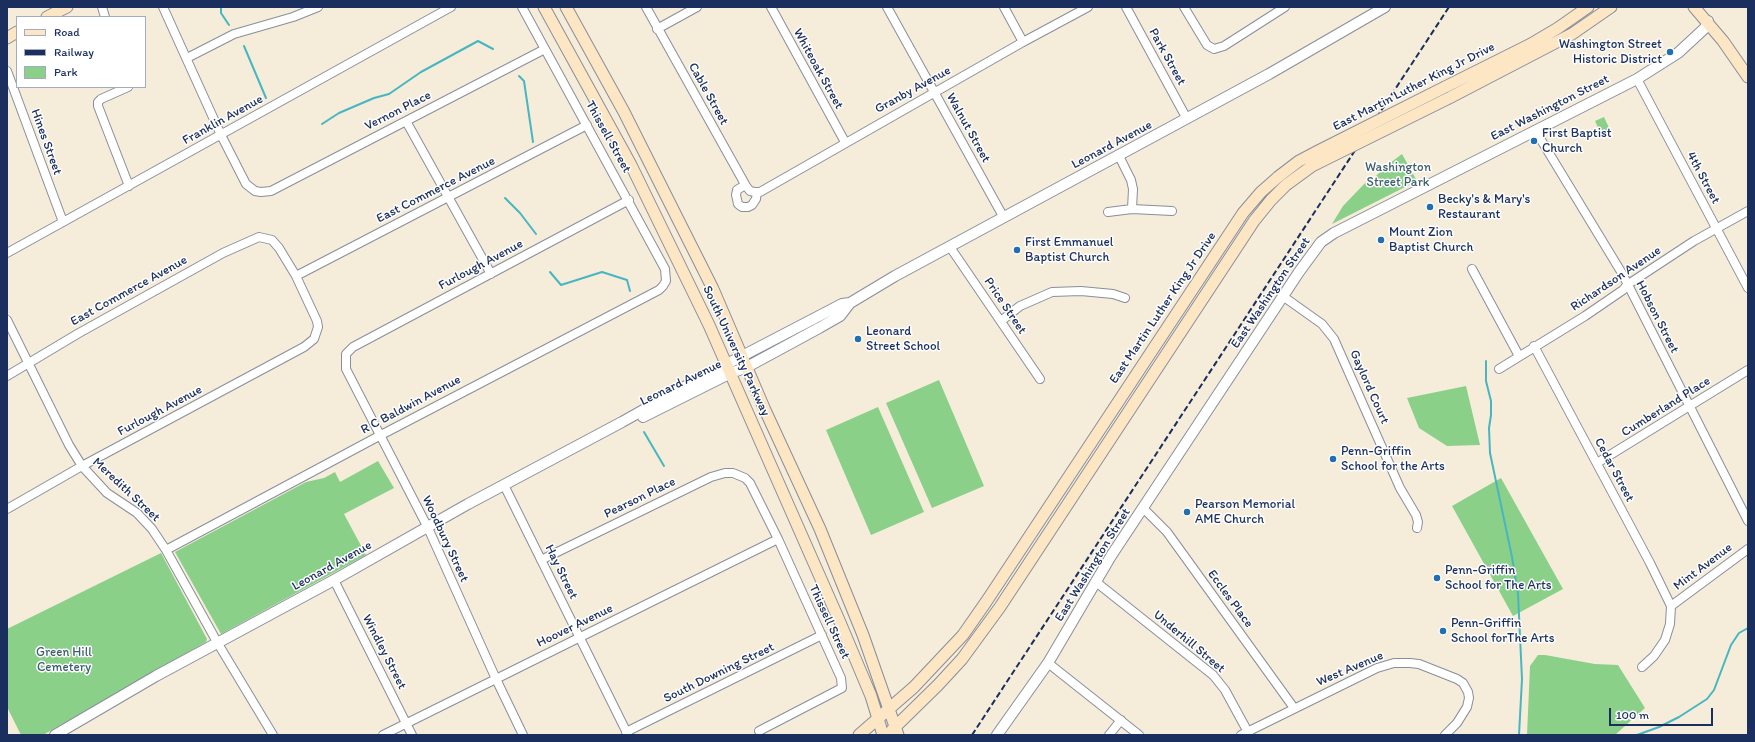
<!DOCTYPE html>
<style>
body{margin:0}
#map{position:relative;width:1755px;height:742px;overflow:hidden;background:#f5edda;font-family:Itim,sans-serif}
canvas{display:block}
.frame{position:absolute;inset:0;border:8px solid #1b2f5e;pointer-events:none}
.legend{position:absolute;left:16px;top:16px;width:130px;height:72px;box-sizing:border-box;background:#fff;border:1px solid #a4acbf;margin:0;padding:5px 7px;list-style:none;font-size:12px;color:#1b2f5e}
.legend li{display:flex;align-items:center;gap:8px;height:20px}
.legend b{width:20px;border:1px solid #a4acbf}
.scale{position:absolute;left:1609px;top:708px;width:104px;height:18px;box-sizing:border-box;border:2px solid #1b2f5e;border-top:0;padding-left:5px;font-size:12px;line-height:14px;white-space:nowrap;color:#1b2f5e;-webkit-text-stroke:3px #fff;paint-order:stroke}
</style>
<div id="map">
<canvas width="1755" height="742"></canvas>
<div class="frame"></div>
<ul class="legend">
<li><b style="height:5px;background:#fce6c4"></b>Road</li>
<li><b style="height:5px;background:#1b2f5e"></b>Railway</li>
<li><b style="height:11px;background:#8ad089"></b>Park</li>
</ul>
<div class="scale">100 m</div>
</div>
<script>
const ctx = document.querySelector('canvas').getContext('2d');
ctx.lineJoin = 'round';
function paint(path, color) {
  ctx.fillStyle = color;
  ctx.fill(path, 'evenodd');
}
function toPath(rows) {
  const path = new Path2D();
  for (const r of rows) {
    path.moveTo(r[0], r[1]);
    for (let i = 2; i < r.length; i += 2) path.lineTo(r[i], r[i + 1]);
  }
  return path;
}
function stroke(path, color, width, dash) {
  ctx.strokeStyle = color;
  ctx.lineWidth = width;
  ctx.lineCap = dash ? 'butt' : 'round';
  ctx.setLineDash(dash || []);
  ctx.stroke(path);
}
function label(font, color, halo, rows, align = 'center') {
  ctx.font = font + ' Itim,sans-serif';
  ctx.lineWidth = 3;
  ctx.setLineDash([]);
  ctx.textBaseline = 'middle';
  ctx.strokeStyle = halo;
  ctx.fillStyle = color;
  for (const [text, x, y, turn = 0] of rows) {
    ctx.save();
    ctx.translate(x, y);
    ctx.rotate((+turn || 0) * Math.PI / 180);
    ctx.textAlign = isNaN(turn) ? turn : align;
    if (halo) ctx.strokeText(text, 0, 0);
    ctx.fillText(text, 0, 0);
    ctx.restore();
  }
}
const green = toPath([
 [1604,117,1610,130,1601,134,1595,121],
 [1402,154,1417,181,1332,224,1343,206,1366,182,1370,182,1386,166],
 [939,380,984,486,932,508,886,403],
 [1466,386,1480,445,1447,446,1419,428,1407,398],
 [878,407,924,512,871,535,826,430],
 [378,461,394,488,344,514,366,555,221,634,175,552,306,482,324,478,335,472,340,482],
 [1501,478,1563,589,1513,616,1452,506],
 [161,553,207,639,206,642,43,735,21,735,7,707,7,629],
 [1538,655,1545,655,1595,664,1618,665,1645,708,1615,735,1527,735,1530,666]
]);
const stream = toPath([
 [221,7,221,13,229,25],
 [244,46,266,98],
 [519,76,524,81,533,142],
 [322,124,339,113,374,98,389,94,421,72,478,41,493,49],
 [505,198,520,213,536,234],
 [550,272,561,285,602,272,627,280,630,291],
 [1486,361,1486,381,1491,401,1491,415,1489,428,1490,453,1512,557,1518,594,1522,679,1519,735],
 [644,432,664,466],
 [1637,735,1659,727,1679,717,1707,699,1714,690,1731,645,1739,633,1748,628]
]);
const minor = toPath([
 [102,7,105,17],
 [163,7,221,135,246,184,255,191,261,192,271,191,545,49],
 [646,7,746,186,750,191,755,192,760,192,1023,42,1088,7],
 [771,7,845,142],
 [887,7,1004,218],
 [1004,7,1023,42],
 [1126,7,1187,119],
 [1184,7,1207,45,1214,49,1224,46,1285,7],
 [657,29,697,7],
 [187,58,234,34,293,17,318,7],
 [7,71,63,222],
 [1637,79,1748,288],
 [128,87,101,99,98,102,98,106,129,186],
 [406,121,491,274],
 [1535,130,1623,275,1748,521],
 [1119,156,1131,180,1133,189,1132,209],
 [745,185,737,190,736,195,738,204,742,207,748,207,752,205,756,199,757,192],
 [1108,212,1132,209,1172,211],
 [950,247,1040,379],
 [7,253,451,7],
 [1472,269,1519,356],
 [296,276,587,125],
 [1284,297,1322,324,1334,339,1400,488,1416,515,1418,522,1417,528],
 [7,320,69,445,82,466,107,493,137,513,152,529,166,550,217,642,273,735],
 [1001,321,1020,306,1052,292,1081,291,1113,294,1125,298],
 [1534,346,1650,563,1671,606],
 [1499,369,1585,316,1623,290,1627,285,1694,241,1748,211],
 [7,376,79,333,223,253,259,237,272,240,279,248,296,276,317,321,318,327,314,339,304,347,82,466,7,509],
 [1597,463,1748,370],
 [504,485,628,735],
 [1143,508,1167,532,1294,708],
 [166,550,381,435,659,290,663,286,666,281,665,269,522,7],
 [541,560,711,477,725,473,733,473,745,478,750,483,778,539,841,678,842,688,759,731],
 [334,580,412,735],
 [1096,582,1213,675,1225,690,1249,734],
 [1048,663,1139,735],
 [1642,667,1654,656,1665,640,1670,624,1671,606,1748,549],
 [626,732,822,635],
 [383,735,778,539],
 [523,735,496,679,428,528,346,369,346,354,353,347,629,200],
 [1109,735,1121,720],
 [1241,735,1377,668,1394,663,1410,663,1419,664,1457,679,1463,683,1468,692,1469,698,1467,707,1457,723,1445,735]
]);
const tertiary = toPath([
 [643,417,731,373,747,367,819,328,840,316,850,303,895,276,1269,74,1385,7],
 [55,735,156,676,334,580,468,504,622,422,700,378,842,304,850,303],
 [997,735,1048,663,1111,556,1299,272,1321,242,1334,233,1637,79,1678,53,1705,28,1708,21]
]);
const secondary = toPath([
 [544,7,631,165,709,325,839,620,871,696,883,735],
 [566,7,624,112,713,289,765,410,820,529,863,635,898,735],
 [1694,7,1723,41,1748,77],
 [47,17,67,7],
 [7,38,17,32],
 [1445,87,1531,44,1558,28,1588,7],
 [1449,98,1572,34,1611,7],
 [892,730,938,685,962,659,1000,607,1254,221,1271,200,1286,185],
 [859,735,914,687,963,635,986,602,1243,213,1261,192,1278,177]
]);
const rail = toPath([
 [972,735,1449,7]
]);
const secondaryBridge = toPath([
 [1278,177,1299,161,1318,151,1445,87],
 [1286,185,1312,166,1449,98]
]);
const markers = [
 [1670,52,4,"#1f6fb2"],
 [1534,141,4,"#1f6fb2"],
 [1430,207,4,"#1f6fb2"],
 [1381,240,4,"#1f6fb2"],
 [1017,250,4,"#1f6fb2"],
 [858,339,4,"#1f6fb2"],
 [1333,459,4,"#1f6fb2"],
 [1187,512,4,"#1f6fb2"],
 [1437,578,4,"#1f6fb2"],
 [1443,631,4,"#1f6fb2"]
];
const poiNames = [
 ["Washington Street",1662,45,"right"],
 ["Historic District",1662,60,"right"],
 ["First Baptist",1542,134],
 ["Church",1542,149],
 ["Becky's & Mary's",1438,200],
 ["Restaurant",1438,215],
 ["Mount Zion",1389,233],
 ["Baptist Church",1389,248],
 ["First Emmanuel",1025,243],
 ["Baptist Church",1025,258],
 ["Leonard",866,332],
 ["Street School",866,347],
 ["Penn-Griffin",1341,452],
 ["School for the Arts",1341,467],
 ["Pearson Memorial",1195,505],
 ["AME Church",1195,520],
 ["Penn-Griffin",1445,571],
 ["School for The Arts",1445,586],
 ["Penn-Griffin",1451,624],
 ["School forThe Arts",1451,639]
];
const streetNames = [
 ["Park Street",1167,57,61],
 ["Whiteoak Street",818,69,61],
 ["East Martin Luther King Jr Drive",1414,87,-27],
 ["Granby Avenue",913,90,-29],
 ["Cable Street",708,94,61],
 ["East Washington Street",1550,108,-27],
 ["Vernon Place",398,111,-27],
 ["Franklin Avenue",223,120,-29],
 ["Walnut Street",968,128,61],
 ["Thissell Street",608,137,61],
 ["Hines Street",46,142,70],
 ["Leonard Avenue",1112,145,-28],
 ["4th Street",1703,178,62],
 ["East Commerce Avenue",436,190,-27],
 ["Furlough Avenue",481,265,-28],
 ["Richardson Avenue",1616,279,-34],
 ["East Commerce Avenue",129,291,-29],
 ["East Washington Street",1271,293,-56],
 ["Price Street",1005,306,56],
 ["East Martin Luther King Jr Drive",1163,308,-56],
 ["Hobson Street",1657,317,63],
 ["South University Parkway",736,351,65],
 ["Leonard Avenue",681,383,-26],
 ["Gaylord Court",1369,387,66],
 ["R C Baldwin Avenue",411,405,-28],
 ["Cumberland Place",1666,407,-32],
 ["Furlough Avenue",160,411,-28],
 ["Cedar Street",1614,470,62],
 ["Meredith Street",126,490,43],
 ["Pearson Place",640,498,-26],
 ["Woodbury Street",445,539,65],
 ["East Washington Street",1093,565,-58],
 ["Leonard Avenue",332,566,-29],
 ["Mint Avenue",1703,567,-37],
 ["Hay Street",561,572,64],
 ["Eccles Place",1230,599,54],
 ["Thissell Street",829,622,65],
 ["Hoover Avenue",575,626,-26],
 ["Underhill Street",1189,642,40],
 ["Windley Street",384,652,63],
 ["West Avenue",1350,669,-23],
 ["South Downing Street",719,673,-26]
];
const parkNames = [
 ["Washington",1398,168],
 ["Street Park",1398,183],
 ["Green Hill",64,653],
 ["Cemetery",64,668]
];
paint(green, '#8ad089');
stroke(stream, '#47b6c1', 2);
stroke(minor, '#888e9c', 10);
stroke(tertiary, '#888e9c', 12);
stroke(secondary, '#888e9c', 13);
stroke(minor, '#fff', 8);
stroke(tertiary, '#fff', 10);
stroke(secondary, '#fce6c4', 11);
stroke(rail, '#1b2f5e', 2, [6, 3]);
stroke(secondaryBridge, '#888e9c', 13, []);
stroke(secondaryBridge, '#fce6c4', 11);
for (const [x, y, r, color] of markers) {
  const dot = new Path2D();
  dot.arc(x, y, r, 0, 2 * Math.PI);
  ctx.fillStyle = color;
  ctx.fill(dot);
  stroke(dot, '#fff', 1.5);
}
label('13px', '#1b2f5e', '#fff', poiNames, 'left');
label('13px', '#1b2f5e', '#fff', streetNames);
label('13px', '#3c5f6b', '#fff', parkNames);
</script>
